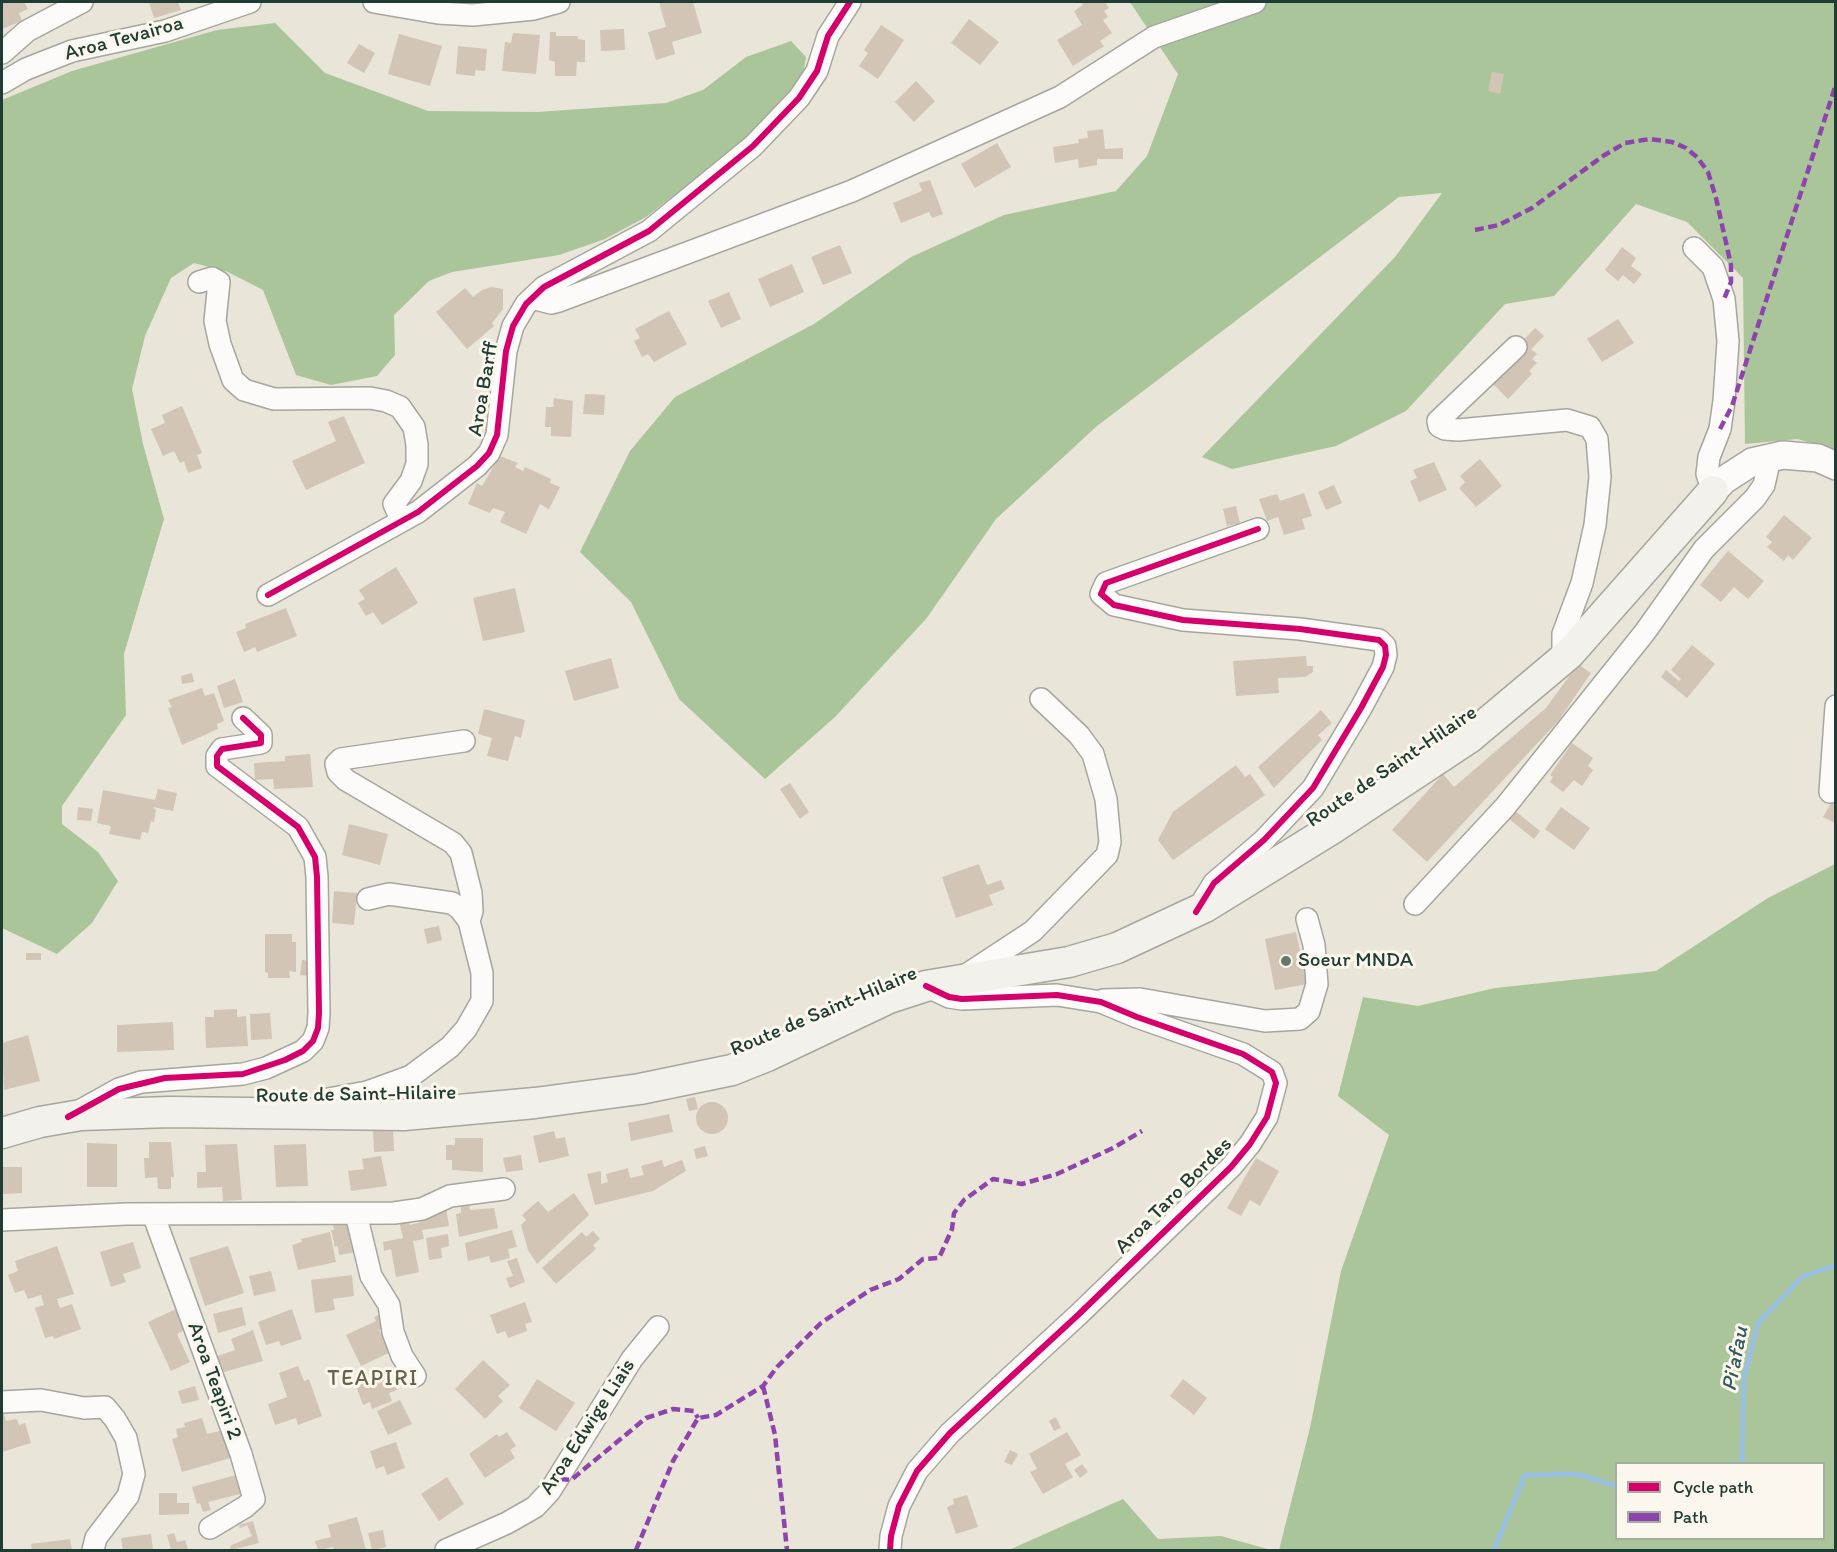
<!DOCTYPE html>
<style>
body{margin:0}
#map{position:relative;width:1837px;height:1552px;overflow:hidden;background:#e9e5d8;font-family:Itim,sans-serif}
canvas{display:block}
.frame{position:absolute;inset:0;border:3px solid #1f3d34;pointer-events:none}
.legend{position:absolute;left:1615px;top:1462px;width:210px;height:78px;box-sizing:border-box;background:#fbf7ec;border:2px solid #a3ada2;margin:0;padding:8px 10px;list-style:none;font-size:18px;color:#1f3d34}
.legend li{display:flex;align-items:center;gap:12px;height:30px}
.legend b{width:30px;border:2px solid #a3ada2}
</style>
<div id="map">
<canvas width="1837" height="1552"></canvas>
<div class="frame"></div>
<ul class="legend">
<li><b style="height:8px;background:#d6006c"></b>Cycle path</li>
<li><b style="height:8px;background:#8e44ad"></b>Path</li>
</ul>
</div>
<script>
const ctx = document.querySelector('canvas').getContext('2d');
ctx.lineJoin = 'round';
function paint(path, color) {
  ctx.fillStyle = color;
  ctx.fill(path, 'evenodd');
}
function toPath(rows) {
  const path = new Path2D();
  for (const r of rows) {
    if (r.length === 3) {
      path.moveTo(r[0] + r[2], r[1]);
      path.arc(r[0], r[1], r[2], 0, 2 * Math.PI);
      continue;
    }
    path.moveTo(r[0], r[1]);
    for (let i = 2; i < r.length; i += 2) path.lineTo(r[i], r[i + 1]);
  }
  return path;
}
function stroke(path, color, width, dash) {
  ctx.strokeStyle = color;
  ctx.lineWidth = width;
  ctx.lineCap = dash ? 'butt' : 'round';
  ctx.setLineDash(dash || []);
  ctx.stroke(path);
}
function label(font, color, halo, rows, align = 'center') {
  ctx.font = font + ' Itim,sans-serif';
  ctx.lineWidth = 6;
  ctx.setLineDash([]);
  ctx.textBaseline = 'middle';
  ctx.strokeStyle = halo;
  ctx.fillStyle = color;
  for (const [text, x, y, turn = 0] of rows) {
    ctx.save();
    ctx.translate(x, y);
    ctx.rotate((+turn || 0) * Math.PI / 180);
    ctx.textAlign = isNaN(turn) ? turn : align;
    if (halo) ctx.strokeText(text, 0, 0);
    ctx.fillText(text, 0, 0);
    ctx.restore();
  }
}
const forest = toPath([
 [1130,2,1835,2,1835,449,1797,439,1745,444,1743,278,1687,222,1636,204,1554,296,1505,304,1406,411,1336,446,1232,469,1202,457,1395,257,1442,193,1399,197,1097,426,996,519,926,619,835,717,765,779,679,699,631,602,580,552,630,451,675,397,814,324,911,257,1004,215,1116,191,1147,156,1178,74],
 [275,23,325,73,428,111,537,112,666,103,703,90,746,57,791,41,806,57,801,87,764,126,646,217,605,239,559,255,452,272,429,281,394,315,395,355,377,376,331,385,296,375,263,290,228,272,194,263,171,278,145,336,132,389,143,444,164,519,124,654,126,715,62,806,62,824,98,852,118,881,92,923,57,954,2,928,2,100,72,71,217,30],
 [1835,864,1835,1550,1279,1550,1310,1428,1341,1271,1389,1135,1338,1096,1363,997,1418,1006,1495,988,1656,971,1768,898],
 [1616,1464,1824,1464,1824,1538,1616,1538],
 [1123,1499,1158,1539,1221,1536,1271,1550,1009,1550]
]);
const stream = toPath([
 [1742,1464,1744,1378,1758,1323,1802,1277,1836,1265],
 [1495,1550,1495,1547,1525,1475,1577,1474,1616,1486]
]);
const building = toPath([
 [2,2,24,2,28,9,19,13,22,21,2,29],
 [149,2,178,2,181,10,154,18],
 [659,2,693,2,702,33,672,42,675,54,656,60,648,32,666,27],
 [1081,2,1105,2,1109,8,1104,11,1108,17,1103,20,1112,33,1100,41,1104,46,1073,66,1057,40,1082,25,1074,11,1083,5],
 [969,19,999,42,980,65,951,43],
 [881,25,904,40,878,79,859,66,868,53,864,50],
 [624,29,625,50,601,51,600,30],
 [550,32,556,32,556,36,578,36,578,39,585,40,585,62,577,62,576,76,555,76,555,62,549,60],
 [513,33,540,35,536,74,502,71,505,42,511,43],
 [399,34,442,46,430,86,388,74],
 [359,44,375,53,364,73,347,63],
 [458,46,487,49,485,71,475,70,475,76,456,74],
 [1492,72,1504,74,1500,94,1488,91],
 [916,81,935,101,914,122,895,102],
 [1103,129,1105,149,1123,148,1123,159,1097,159,1097,165,1079,168,1078,159,1055,163,1053,147,1079,143,1078,139,1088,138,1087,131],
 [997,143,1011,167,975,188,961,164],
 [930,180,943,214,932,218,929,212,901,223,893,203,922,191,919,183],
 [840,245,852,273,823,285,811,257],
 [1622,247,1636,258,1631,266,1642,274,1634,284,1623,275,1618,281,1605,270],
 [792,264,804,292,770,307,758,279],
 [491,287,503,289,503,309,492,323,494,326,467,349,436,312,465,288,473,297,482,290],
 [729,292,741,319,721,328,708,301],
 [669,311,687,344,654,362,648,354,642,357,634,341,640,338,635,329],
 [1618,319,1634,343,1602,362,1587,339],
 [1535,328,1544,336,1531,349,1537,354,1532,359,1537,363,1529,371,1532,374,1508,399,1487,378],
 [585,394,605,395,604,415,583,414],
 [554,398,573,401,571,437,551,436,551,427,545,427,546,407,553,407],
 [182,406,202,453,197,455,202,468,188,473,184,461,180,463,174,451,163,456,151,429,165,423,162,415],
 [344,416,365,463,306,490,292,461,336,441,328,422],
 [500,456,518,463,515,467,523,471,525,467,551,479,550,483,560,487,549,509,540,504,526,534,500,522,505,512,493,508,490,513,468,504,477,483,482,486],
 [1480,459,1502,486,1476,507,1459,488,1465,482,1460,476],
 [1434,462,1447,490,1419,502,1410,481,1417,478,1413,470],
 [1334,485,1342,503,1326,510,1318,492],
 [1304,493,1312,516,1302,519,1305,529,1284,535,1278,517,1267,521,1259,499,1277,494,1280,501],
 [1236,506,1240,523,1227,526,1223,509],
 [1784,515,1812,538,1793,560,1788,555,1784,561,1767,547,1772,542,1766,537],
 [1728,551,1764,581,1748,599,1734,587,1721,602,1700,585],
 [396,567,418,603,382,625,373,612,366,616,358,603,365,599,359,590],
 [515,588,525,632,483,641,473,598],
 [286,608,297,636,257,652,255,647,244,652,236,632,246,628,245,624],
 [1692,645,1715,664,1687,698,1661,677,1666,670,1679,681,1681,679,1671,670],
 [1306,656,1307,666,1313,666,1313,672,1305,677,1278,678,1279,693,1236,696,1233,661],
 [611,658,619,688,574,701,565,671],
 [1578,664,1591,673,1559,720,1427,862,1392,830,1443,774,1454,787,1546,708],
 [192,673,194,682,182,684,181,676],
 [235,679,243,702,224,708,217,686],
 [202,688,205,696,214,693,224,721,217,724,218,729,182,745,168,708,172,707,168,700],
 [484,709,525,720,521,738,515,736,508,761,487,756,492,738,478,734],
 [1321,710,1332,723,1318,735,1322,740,1274,788,1258,767],
 [1572,743,1593,758,1588,766,1593,770,1582,786,1574,780,1563,792,1550,782,1553,777,1550,775],
 [310,754,313,787,274,789,273,779,255,780,254,763,285,761,285,756],
 [1236,765,1245,777,1250,774,1265,795,1173,860,1158,840,1173,812],
 [790,783,809,812,800,819,780,789],
 [158,789,177,793,173,811,153,807,156,810,154,822,151,821,148,833,142,832,140,840,109,834,111,826,97,823,103,790,155,800],
 [1834,798,1836,799,1835,823,1823,817],
 [78,807,93,809,91,821,77,820],
 [1561,807,1590,828,1574,850,1545,829],
 [1514,810,1540,831,1534,839,1508,818],
 [349,824,388,834,380,865,342,855],
 [979,864,987,885,1001,880,1005,889,989,895,993,905,956,918,942,877],
 [334,891,357,893,354,925,332,923],
 [439,926,442,940,427,944,424,929],
 [1296,932,1307,984,1275,990,1265,939],
 [265,934,292,934,292,942,296,942,296,972,289,971,290,978,268,978,268,973,265,972],
 [26,953,41,953,41,960,26,960],
 [302,960,312,961,310,976,300,975],
 [237,1009,237,1017,246,1016,248,1046,206,1048,205,1017,214,1017,214,1010],
 [270,1013,272,1039,251,1040,250,1014],
 [173,1022,174,1050,117,1052,117,1025],
 [28,1035,40,1081,4,1090,2,1043],
 [695,1097,698,1109,689,1111,686,1099],
 [712,1118,16],
 [669,1114,673,1132,631,1141,628,1123],
 [393,1130,394,1151,374,1152,373,1131],
 [554,1131,556,1139,565,1137,569,1156,539,1163,533,1136],
 [455,1138,483,1138,483,1172,452,1170,452,1160,446,1160,446,1145,455,1145],
 [149,1142,171,1142,174,1177,171,1177,171,1189,158,1189,157,1177,145,1178,144,1158,149,1158],
 [87,1143,117,1144,117,1187,87,1187],
 [237,1144,242,1200,223,1201,222,1187,197,1188,197,1172,206,1172,205,1145],
 [306,1144,308,1186,276,1187,274,1145],
 [705,1146,708,1156,696,1159,694,1149],
 [521,1155,523,1170,506,1172,503,1158],
 [381,1156,387,1186,351,1191,348,1171,364,1169,362,1159],
 [1256,1158,1279,1171,1260,1206,1250,1200,1241,1216,1227,1208],
 [662,1160,664,1167,682,1160,686,1171,653,1191,595,1205,587,1174,601,1171,601,1184,608,1182,606,1174,628,1168,630,1178,644,1175,641,1166],
 [2,1167,22,1167,22,1193,2,1194],
 [574,1193,589,1215,537,1264,528,1250,521,1225,526,1220,522,1215,538,1201,548,1212],
 [469,1204,470,1210,494,1208,498,1228,459,1237,456,1214,461,1213,461,1206],
 [446,1208,449,1226,422,1230,424,1239,413,1241,419,1272,396,1277,391,1249,384,1251,383,1242,403,1238,398,1217,408,1215,410,1225,421,1222,419,1213],
 [350,1221,356,1252,339,1255,338,1246,335,1247,331,1230,334,1230,333,1224],
 [512,1230,517,1247,508,1249,510,1258,491,1263,489,1256,468,1261,465,1243],
 [593,1231,600,1239,593,1245,596,1249,556,1284,542,1268,582,1232,586,1237],
 [330,1232,336,1262,298,1270,292,1245,302,1242,301,1239],
 [448,1234,449,1246,441,1248,442,1258,429,1260,426,1238],
 [133,1242,141,1268,123,1274,126,1282,111,1287,100,1252],
 [57,1246,74,1294,57,1299,60,1308,72,1304,81,1329,54,1339,53,1336,45,1338,35,1308,44,1305,41,1295,28,1299,24,1290,15,1293,8,1275,18,1271,15,1261],
 [228,1246,244,1293,205,1306,189,1258],
 [517,1258,525,1282,510,1288,506,1278,513,1276,507,1261],
 [271,1271,276,1291,254,1296,249,1276],
 [352,1275,354,1296,333,1299,335,1310,315,1313,311,1280],
 [525,1302,532,1322,525,1324,527,1331,508,1338,505,1331,497,1334,490,1315],
 [242,1307,246,1325,218,1333,213,1314],
 [176,1309,186,1329,177,1334,190,1362,171,1371,148,1322],
 [292,1309,302,1339,281,1346,279,1341,266,1345,258,1322],
 [383,1313,389,1325,379,1330,391,1352,361,1366,346,1335,376,1321,374,1317],
 [253,1330,263,1361,224,1372,212,1358,235,1350,231,1339],
 [483,1360,510,1385,498,1396,503,1401,485,1419,455,1389],
 [298,1366,304,1381,309,1379,322,1416,298,1425,296,1418,275,1425,268,1404,287,1397,279,1373],
 [390,1373,397,1390,389,1393,392,1401,372,1409,370,1402,363,1405,356,1386],
 [537,1379,575,1403,556,1431,519,1408],
 [1183,1379,1207,1398,1194,1415,1170,1396],
 [195,1386,199,1400,182,1404,178,1391],
 [400,1400,412,1424,388,1435,377,1411],
 [4,1414,6,1421,17,1419,19,1425,25,1423,31,1443,2,1452,2,1415],
 [1056,1417,1061,1428,1054,1431,1049,1421],
 [202,1418,207,1434,224,1430,231,1458,182,1472,172,1439,178,1437,176,1429,185,1427,184,1423],
 [507,1432,516,1446,510,1450,515,1458,485,1478,469,1454,497,1434,499,1437],
 [1067,1432,1081,1455,1065,1464,1073,1477,1043,1494,1030,1472,1037,1469,1029,1454],
 [396,1442,405,1468,387,1475,384,1466,376,1469,370,1451],
 [1010,1450,1018,1454,1012,1465,1004,1462],
 [1082,1464,1088,1472,1080,1478,1074,1470],
 [236,1475,237,1479,244,1477,248,1492,208,1502,211,1510,203,1512,200,1503,197,1504,192,1487],
 [447,1477,464,1504,439,1521,421,1494],
 [159,1493,177,1493,177,1503,189,1503,189,1514,159,1515],
 [967,1495,978,1527,956,1534,947,1507,954,1504,953,1499],
 [357,1517,366,1550,334,1550,333,1547,318,1550,315,1541,331,1537,328,1525],
 [253,1521,259,1543,231,1550,230,1546,252,1536,247,1525,240,1528,239,1525],
 [383,1530,386,1547,372,1550,368,1533],
 [174,1533,177,1542,185,1540,188,1550,171,1550,167,1535],
 [151,1534,153,1550,123,1550,121,1538],
 [70,1539,72,1550,32,1550,31,1544]
]);
const minor = toPath([
 [374,2,438,13,473,15,534,9,559,2],
 [2,53,27,31,82,2],
 [2,83,26,69,72,51,165,31,250,2],
 [1694,248,1713,267,1724,299,1728,341,1724,401,1720,429,1709,457,1707,474,1713,491],
 [199,282,212,278,219,282,215,321,220,344,233,380,244,390,274,399,370,398,386,401,400,407,414,427,417,445,417,464,411,481,394,504,402,521],
 [532,298,551,303,559,301,852,191,1060,97,1154,37,1255,2],
 [1516,347,1438,421,1439,426,1445,429,1458,430,1567,420,1590,427,1597,439,1600,477,1595,525,1582,583,1563,634,1563,659],
 [268,595,418,512,477,466,489,453,497,435,506,351,513,326,526,304,544,287,649,231,753,146,799,98,817,71,828,36,850,2],
 [464,741,341,759,336,764,338,772,346,780,453,843,461,853,471,893,472,911,469,921],
 [1830,792,1836,706],
 [1415,904,1505,807,1645,632,1704,549,1755,498,1764,485,1770,458],
 [1198,909,1214,883,1264,840,1313,788,1361,708,1383,667,1386,655,1385,646,1379,640,1300,629,1183,620,1114,605,1101,594,1106,583,1258,529],
 [963,977,1033,931,1107,855,1110,842,1106,799,1093,754,1079,735,1041,699],
 [1103,1000,1140,999,1265,1021,1300,1019,1309,1011,1317,984,1314,945,1307,919],
 [74,1114,119,1089,141,1082,243,1074,266,1068,303,1051,313,1041,318,1028,319,1013,317,877,315,857,298,827,217,766,217,756,222,749,261,743,261,735,243,718],
 [312,1114,328,1099,367,1092,411,1076,450,1047,466,1029,482,1001,482,973,469,921,460,909,452,903,389,894,368,899],
 [153,1214,241,1454,254,1499,245,1507,210,1528],
 [356,1214,371,1276,389,1305,393,1332,402,1356,415,1376],
 [2,1220,126,1214,394,1213,422,1209,450,1196,504,1189],
 [2,1402,41,1400,84,1408,105,1407,115,1419,126,1438,134,1474,128,1496,96,1538,93,1550],
 [446,1550,507,1523,535,1507,550,1491,632,1359,658,1327],
 [890,1550,891,1536,899,1506,917,1471,950,1433,1078,1315,1231,1167,1250,1144,1267,1117,1276,1083,1272,1072,1243,1054,1137,1017,1101,1002,1057,995,962,999,949,997,926,986]
]);
const tertiary = toPath([
 [1713,491,1724,480,1752,462,1783,455,1818,458,1836,466]
]);
const secondary = toPath([
 [2,1133,40,1122,81,1115,170,1112,404,1115,535,1103,640,1089,732,1070,767,1056,889,998,926,986,1069,962,1117,948,1205,907,1330,830,1469,738,1569,654,1713,491]
]);
const quiet = toPath([
 [1475,230,1499,225,1532,208,1603,156,1625,143,1650,139,1672,142,1686,148,1697,157,1708,172,1716,198,1731,265,1731,282,1724,299],
 [1720,429,1732,406,1836,84],
 [763,1386,775,1435,787,1550],
 [560,1479,571,1480,646,1418,673,1409,694,1411,698,1418],
 [636,1550,673,1461,698,1418,716,1415,763,1386,777,1367,821,1323,870,1290,899,1279,923,1259,939,1258,952,1229,954,1213,964,1200,993,1179,1022,1184,1057,1174,1113,1148,1142,1131]
]);
const cycleway = toPath([
 [268,595,418,512,477,466,489,453,497,435,506,351,513,326,526,304,544,287,649,231,753,146,799,98,817,71,828,36,850,2],
 [1196,912,1214,883,1264,840,1313,788,1361,708,1383,667,1386,655,1385,646,1379,640,1300,629,1183,620,1114,605,1101,594,1106,583,1258,529],
 [68,1117,119,1089,165,1078,243,1074,285,1060,303,1051,313,1041,318,1028,319,1013,317,877,315,857,298,827,217,766,217,756,222,749,261,743,261,735,243,718],
 [890,1550,891,1536,899,1506,917,1471,950,1433,1078,1315,1231,1167,1250,1144,1267,1117,1276,1083,1272,1072,1243,1054,1137,1017,1101,1002,1057,995,962,999,949,997,926,986]
]);
const markers = [
 [1286,961,6,"#66786d"]
];
const streetNames = [
 ["Aroa Tevairoa",124,39,-15],
 ["Aroa Barff",484,389,-80],
 ["Route de Saint-Hilaire",1392,767,-34],
 ["Route de Saint-Hilaire",824,1012,-23],
 ["Route de Saint-Hilaire",356,1095,-1],
 ["Aroa Taro Bordes",1174,1196,-45],
 ["Aroa Teapiri 2",214,1381,70],
 ["Aroa Edwige Liais",588,1427,-57]
];
const poiNames = [
 ["Soeur MNDA",1298,961]
];
const waterNames = [
 ["Pi'afau",1736,1359,-79]
];
const neighbourhoodNames = [
 ["TEAPIRI",373,1379]
];
paint(forest, '#aac599');
stroke(stream, '#99c0e2', 5);
paint(building, '#d2c5b5');
stroke(minor, '#a5a69e', 24);
stroke(tertiary, '#a5a69e', 30);
stroke(secondary, '#a5a69e', 33);
stroke(minor, '#fcfbf9', 21);
stroke(tertiary, '#fcfbf9', 27);
stroke(secondary, '#f3f1eb', 30);
stroke(quiet, '#8e44ad', 4.5, [9, 4.5]);
stroke(cycleway, '#d6006c', 6);
for (const [x, y, r, color] of markers) {
  const dot = new Path2D();
  dot.arc(x, y, r, 0, 2 * Math.PI);
  ctx.fillStyle = color;
  ctx.fill(dot);
  stroke(dot, '#fbf7ec', 2);
}
label('21px', '#1f3d34', '#fbf7ec', streetNames);
label('21px', '#1f3d34', '#fbf7ec', poiNames, 'left');
label('italic 22px', '#355a61', '#fbf7ec', waterNames);
ctx.letterSpacing = '1.5px';
label('22px', '#64634b', '#fbf7ec', neighbourhoodNames);
ctx.letterSpacing = '0px';
</script>
